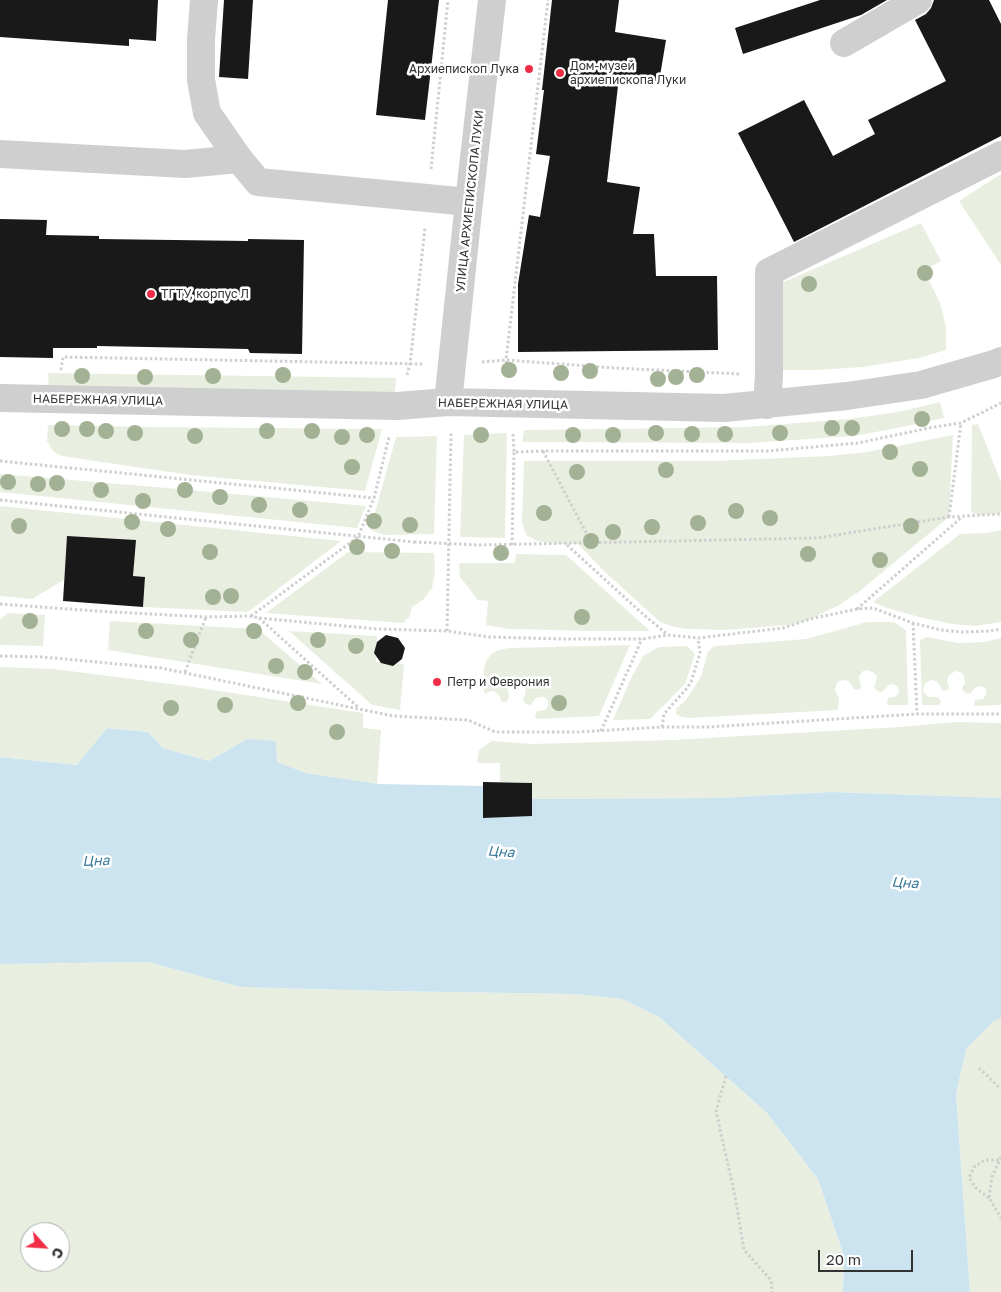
<!DOCTYPE html>
<meta charset="utf-8">
<style>
body{margin:0}
#map{position:relative;width:1001px;height:1292px;overflow:hidden;background:#fff;font-family:"Golos Text",sans-serif}
canvas{display:block}
.north{position:absolute;left:20px;top:1222px;width:50px;height:50px;box-sizing:border-box;background:#fff;border:1px solid #adadad;border-radius:50%;rotate:116deg;font-size:14px;font-weight:700;line-height:20px;text-align:center;color:#323232}
.north::after{content:'';display:block;margin:auto;width:18px;height:22px;background:#f02d47;clip-path:polygon(50% 0,100% 100%,50% 72%,0 100%)}
.scale{position:absolute;left:818px;top:1250px;width:95px;height:22px;box-sizing:border-box;border:2px solid #323232;border-top:0;padding-left:6px;font-size:15px;line-height:18px;white-space:nowrap;color:#323232;-webkit-text-stroke:4px #fff;paint-order:stroke}
</style>
<div id="map">
<canvas width="1001" height="1292"></canvas>
<div class="north">С</div>
<div class="scale">20 m</div>
</div>
<script>
const ctx = document.querySelector('canvas').getContext('2d');
ctx.lineJoin = 'round';
function paint(path, color) {
  ctx.fillStyle = color;
  ctx.fill(path, 'evenodd');
}
function toPath(rows) {
  const path = new Path2D();
  for (const r of rows) {
    path.moveTo(r[0], r[1]);
    for (let i = 2; i < r.length; i += 2) path.lineTo(r[i], r[i + 1]);
  }
  return path;
}
function stroke(path, color, width, dash) {
  ctx.strokeStyle = color;
  ctx.lineWidth = width;
  ctx.lineCap = dash ? 'butt' : 'round';
  ctx.setLineDash(dash || []);
  ctx.stroke(path);
}
function label(font, color, halo, rows, align = 'center') {
  ctx.font = font + ' "Golos Text",sans-serif';
  ctx.lineWidth = 5;
  ctx.setLineDash([]);
  ctx.textBaseline = 'middle';
  ctx.strokeStyle = halo;
  ctx.fillStyle = color;
  for (const [text, x, y, turn = 0] of rows) {
    ctx.save();
    ctx.translate(x, y);
    ctx.rotate((+turn || 0) * Math.PI / 180);
    ctx.textAlign = isNaN(turn) ? turn : align;
    if (halo) ctx.strokeText(text, 0, 0);
    ctx.fillText(text, 0, 0);
    ctx.restore();
  }
}
const green = toPath([
 [1001,174,1001,265,959,201],
 [921,223,941,261,924,270,940,303,946,327,946,350,919,358,863,367,817,370,776,370,774,286],
 [48,373,396,378,395,393,49,388],
 [940,402,944,418,902,427,855,436,748,443,522,442,524,430,746,427,849,419,898,412],
 [978,424,1001,482,1001,513,996,514,978,515,971,512,972,425],
 [48,425,150,427,382,429,365,491,190,475,68,457,59,455,53,451,47,441],
 [507,433,505,538,460,537,464,435],
 [953,435,949,517,860,591,839,605,811,619,790,625,725,630,688,629,674,627,660,622,604,571,578,544,558,544,537,541,526,535,522,523,524,461,713,461,829,456,867,452],
 [437,436,434,534,384,535,370,530,396,437],
 [0,474,167,488,366,506,357,528,0,492],
 [0,506,341,541,248,612,143,607,145,577,133,576,135,540,68,536,64,580,32,599,0,596],
 [1001,530,1001,622,975,626,952,624,919,617,887,608,873,602,960,534,986,533],
 [348,552,434,553,435,572,432,588,424,599,412,607,410,616,403,623,266,613],
 [516,554,566,555,650,631,597,631,508,629,486,625,488,601,478,600,460,577,459,563,515,563],
 [8,613,45,615,43,646,0,645,0,620],
 [110,621,258,629,322,684,108,650],
 [867,622,894,622,906,630,908,705,887,705,888,698,895,697,899,693,898,687,896,685,891,684,889,685,882,692,877,691,874,687,877,678,876,675,873,672,867,670,863,671,859,677,861,686,860,690,854,689,849,682,846,680,839,681,837,683,835,690,839,698,838,710,689,718,681,717,676,714,676,709,686,700,697,683,701,676,708,652,713,647,717,646,806,639],
 [289,631,377,636,376,662,404,664,400,710,372,705],
 [927,637,958,643,984,642,1001,638,1001,705,974,706,975,700,983,699,986,695,986,690,984,687,979,686,975,688,970,694,965,693,962,688,965,683,964,676,962,673,956,671,949,675,947,681,949,688,948,690,945,691,942,690,938,682,935,681,931,680,925,683,923,690,924,693,929,697,936,697,939,698,941,701,940,704,937,705,922,705,920,640],
 [630,645,599,716,537,719,535,716,537,711,544,710,546,709,548,706,548,701,544,697,540,697,535,699,531,705,525,704,523,699,526,691,523,684,520,682,512,683,509,685,508,688,509,698,507,701,505,703,501,701,500,696,494,691,491,691,484,694,484,668,486,661,491,654,499,650,509,648],
 [687,646,695,654,685,684,650,719,613,720,631,678,643,656,659,647],
 [0,667,54,669,187,686,363,713,363,728,381,730,377,784,306,773,277,762,276,742,247,739,209,761,163,748,148,732,108,728,77,765,0,757],
 [956,722,1001,723,1001,798,831,792,718,798,532,799,532,783,500,782,500,763,477,763,479,750,492,741,533,744,672,740,900,727],
 [148,962,240,987,385,991,575,994,622,999,659,1017,766,1112,818,1179,844,1256,843,1292,0,1292,0,964],
 [30,1232,60,1232,60,1262,30,1262],
 [1001,1018,1001,1292,970,1292,956,1094,966,1049,994,1021]
]);
const water = toPath([
 [107,728,148,732,163,748,209,761,247,739,276,741,277,762,306,773,378,784,483,786,532,816,532,799,718,798,831,792,1001,798,1001,1018,994,1021,966,1049,956,1094,970,1292,843,1292,844,1256,818,1179,766,1112,659,1017,622,999,575,994,385,991,240,987,148,962,0,964,0,757,77,765]
]);
const building = toPath([
 [0,0,158,0,156,41,129,39,129,46,0,37],
 [224,0,253,0,248,79,219,77],
 [388,0,439,0,425,120,376,115],
 [552,0,619,0,615,32,666,40,659,82,619,77,607,182,640,187,633,234,654,234,656,276,717,276,718,350,518,352,518,284,529,215,540,217,550,156,536,154,544,90,542,90],
 [820,0,887,0,861,15,743,54,735,28],
 [934,0,989,0,1001,24,1001,136,794,242,738,133,804,100,833,156,875,134,868,120,946,81,915,20,926,14,931,8],
 [0,219,47,220,46,235,99,236,99,239,248,241,248,239,304,240,302,354,250,353,248,349,97,346,97,348,53,348,53,358,0,357],
 [67,536,136,540,133,576,145,577,143,607,63,601],
 [386,635,398,638,405,648,402,659,393,666,381,663,374,653,377,642],
 [483,782,532,783,532,816,483,818]
]);
const path = toPath([
 [431,169,448,0],
 [482,362,506,360,615,368,740,374],
 [60,369,61,369,63,357,423,364],
 [508,373,506,360,548,0],
 [407,375,410,364,425,228],
 [513,434,514,452,543,451,768,451,858,443,934,427,961,423,1001,403],
 [543,451,591,542],
 [0,461,374,498],
 [0,500,414,542],
 [949,517,961,423],
 [479,545,817,538,949,517,1001,514],
 [512,545,514,452],
 [567,545,644,615,668,635],
 [0,604,96,611,206,617,250,616,259,618,377,629,447,631,489,637,562,639,642,639,668,635,698,638,783,628,810,619,857,609,873,608,913,623,941,630,962,632,990,631,1001,629],
 [857,609,962,517],
 [251,616,358,537,374,498,389,437],
 [259,618,359,708],
 [913,623,917,714],
 [447,631,451,433],
 [0,656,43,657,161,668,393,716,468,720,495,732,578,732,662,727,709,727,917,714,1001,714],
 [185,672,206,617],
 [662,727,664,714,687,688,691,682,700,653,698,638],
 [601,731,642,639],
 [979,1068,1001,1089],
 [726,1076,716,1111,735,1196,744,1250,771,1280,772,1292],
 [1001,1157,992,1177,989,1198,1001,1218],
 [989,1198,976,1188,969,1178,974,1167,985,1160,1000,1160]
]);
const minor = toPath([
 [204,0,201,40,201,80,207,113,239,159],
 [844,43,918,0],
 [0,154,185,164,239,159,258,182,469,202],
 [0,398,397,406,448,402,724,408,847,396,921,385,994,364,1001,361],
 [448,402,469,202,492,0],
 [767,405,769,375,769,272,1001,155]
]);
const pathBridge = toPath([
 [414,542,479,545]
]);
const trees = [
 [925,273],
 [809,284],
 [509,370],
 [590,371],
 [561,373],
 [283,375],
 [697,375],
 [82,376],
 [213,376],
 [145,377],
 [676,377],
 [658,379],
 [922,419],
 [832,428],
 [852,428],
 [62,429],
 [87,429],
 [106,431],
 [267,431],
 [312,431],
 [135,433],
 [656,433],
 [780,433],
 [692,434],
 [725,434],
 [367,435],
 [481,435],
 [573,435],
 [613,435],
 [195,436],
 [342,437],
 [890,452],
 [352,467],
 [920,469],
 [666,470],
 [577,472],
 [8,482],
 [57,483],
 [38,484],
 [101,490],
 [185,490],
 [220,497],
 [143,501],
 [259,505],
 [300,510],
 [736,511],
 [544,513],
 [770,518],
 [374,521],
 [132,522],
 [698,523],
 [410,525],
 [19,526],
 [911,526],
 [652,527],
 [168,529],
 [613,532],
 [591,541],
 [357,547],
 [392,551],
 [210,552],
 [501,553],
 [808,554],
 [880,560],
 [231,596],
 [213,597],
 [582,617],
 [30,621],
 [146,631],
 [254,631],
 [191,640],
 [318,640],
 [356,646],
 [276,666],
 [305,672],
 [298,703],
 [559,703],
 [225,705],
 [171,708],
 [337,732]
];
const markers = [
 [529,69,5,"#f02d47"],
 [560,73,5,"#f02d47"],
 [151,294,5,"#f02d47"],
 [437,682,5,"#f02d47"]
];
const poiNames = [
 ["Дом-музей",570,66],
 ["архиепископа Луки",570,80],
 ["Архиепископ Лука",519,69,"right"],
 ["ТГТУ, корпус Л",161,294],
 ["Петр и Феврония",447,682]
];
const streetNames = [
 ["УЛИЦА АРХИЕПИСКОПА ЛУКИ",470,201,-84],
 ["НАБЕРЕЖНАЯ УЛИЦА",98,400,1],
 ["НАБЕРЕЖНАЯ УЛИЦА",503,404,1]
];
const waterNames = [
 ["Цна",501,852,4],
 ["Цна",96,861,-2],
 ["Цна",905,883,4]
];
paint(green, '#e9efe0');
paint(water, '#cce4ef');
paint(building, '#191919');
stroke(path, '#cfcfcf', 3, [2.5, 2.5]);
stroke(minor, '#cfcfcf', 28);
stroke(pathBridge, '#cfcfcf', 3, [2.5, 2.5]);
ctx.fillStyle = '#a3b194';
for (const [x, y] of trees) {
  ctx.beginPath();
  ctx.arc(x, y, 8, 0, 2 * Math.PI);
  ctx.fill();
}
for (const [x, y, r, color] of markers) {
  const dot = new Path2D();
  dot.arc(x, y, r, 0, 2 * Math.PI);
  ctx.fillStyle = color;
  ctx.fill(dot);
  stroke(dot, '#fff', 2);
}
label('12px', '#323232', '#fff', poiNames, 'left');
label('12px', '#323232', '#fff', streetNames);
label('italic 14px', '#3a7b9a', '#fff', waterNames);
</script>
